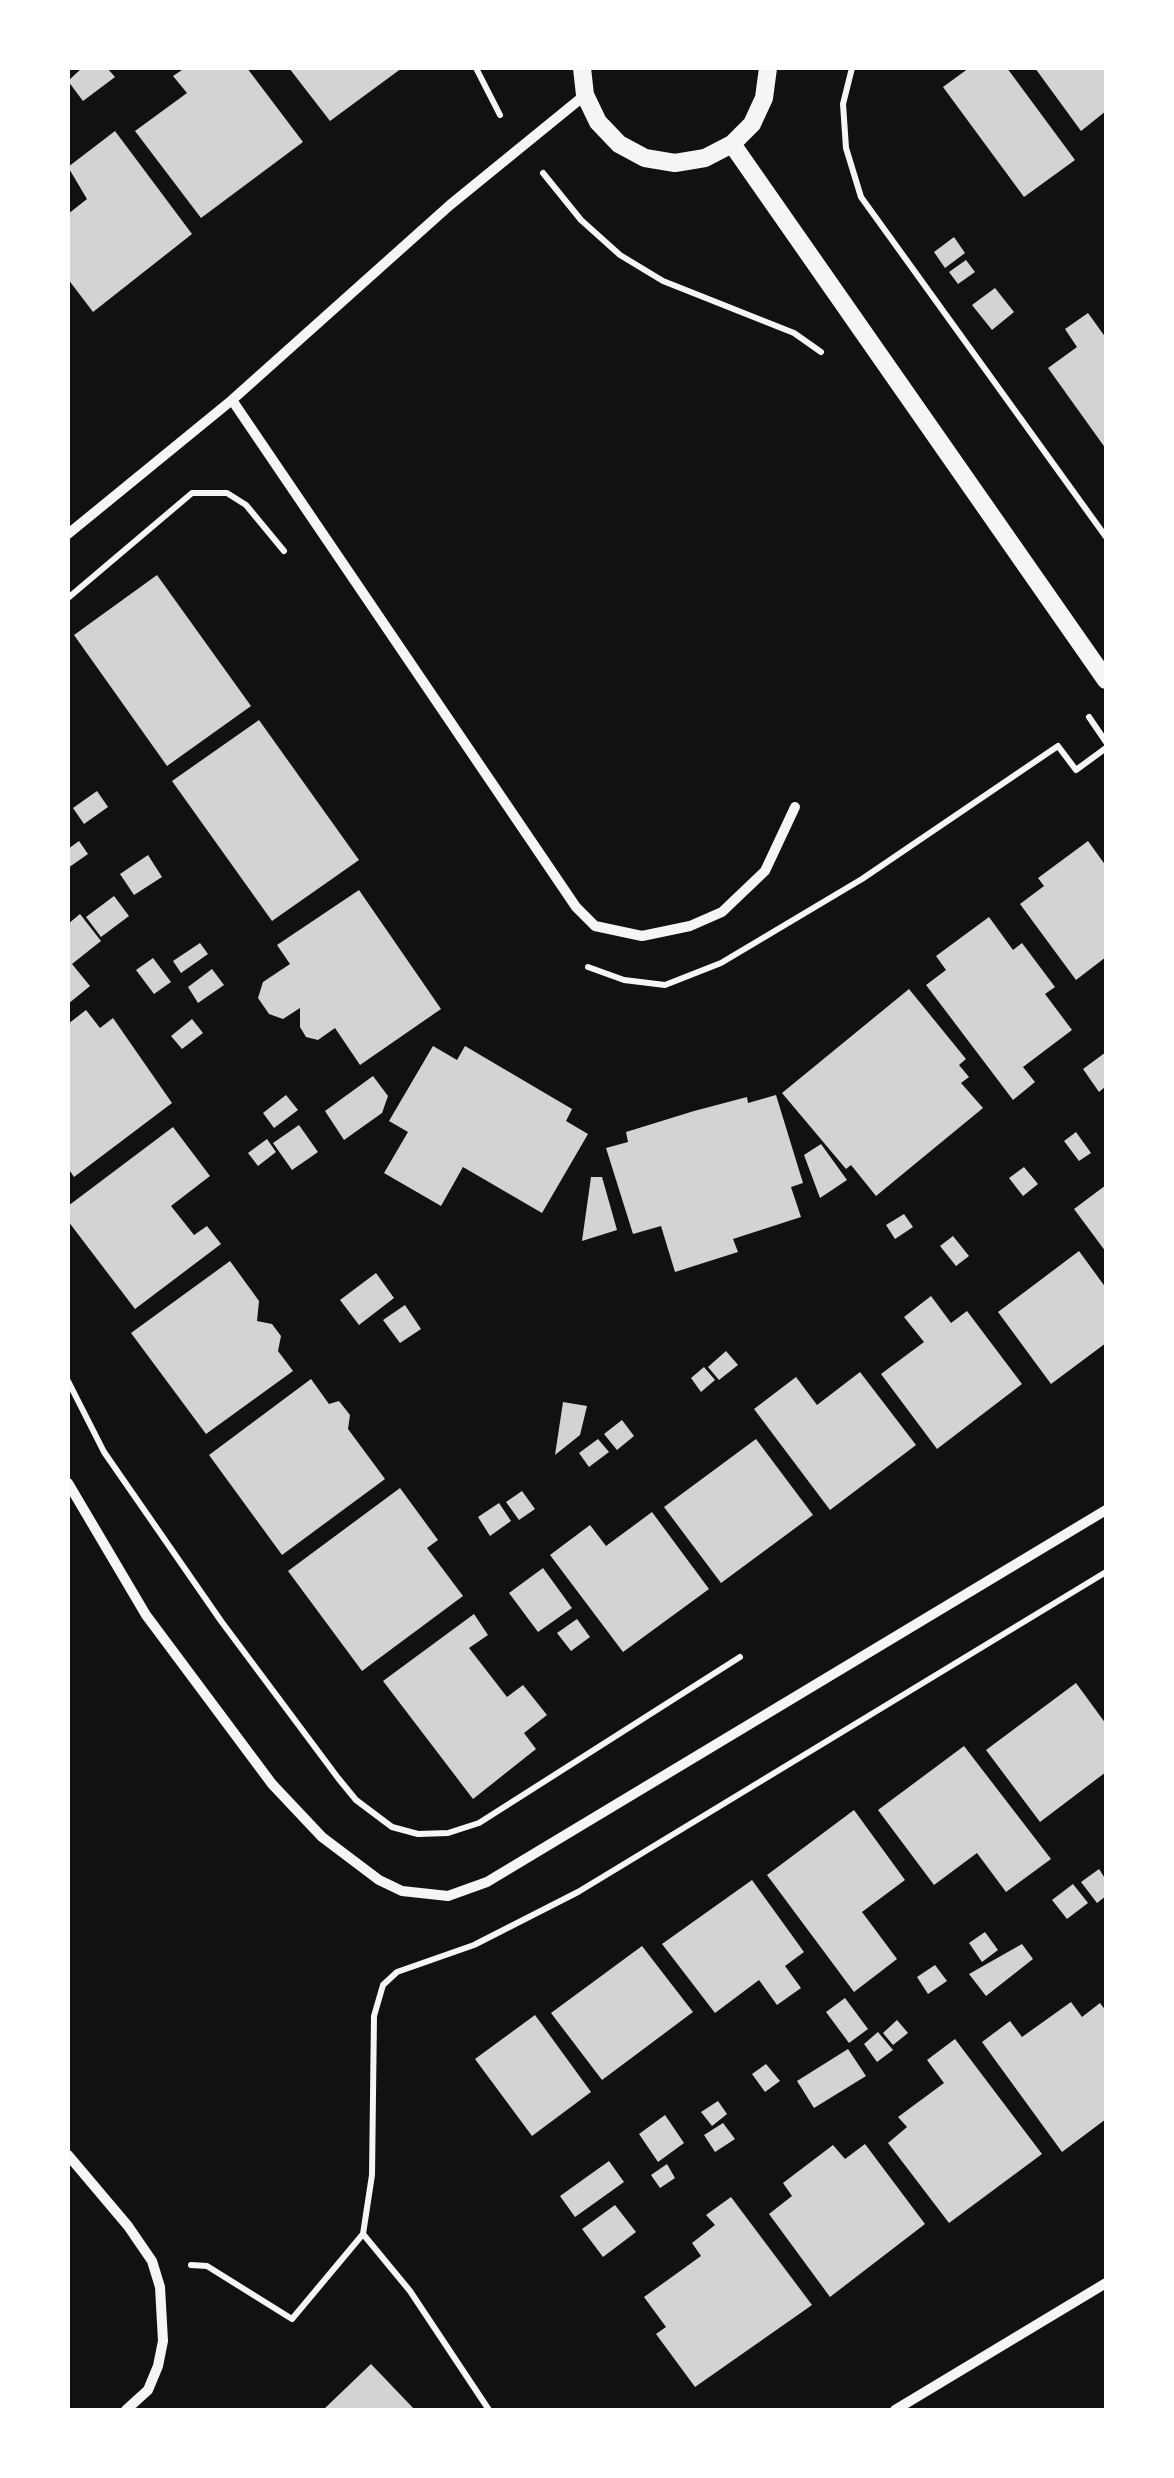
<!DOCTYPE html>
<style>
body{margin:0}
#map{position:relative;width:1174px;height:2478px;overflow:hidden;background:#111;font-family:Helvetica,sans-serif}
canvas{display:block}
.frame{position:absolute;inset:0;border:70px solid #fff;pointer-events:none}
</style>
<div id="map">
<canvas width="1174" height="2478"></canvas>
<div class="frame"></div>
</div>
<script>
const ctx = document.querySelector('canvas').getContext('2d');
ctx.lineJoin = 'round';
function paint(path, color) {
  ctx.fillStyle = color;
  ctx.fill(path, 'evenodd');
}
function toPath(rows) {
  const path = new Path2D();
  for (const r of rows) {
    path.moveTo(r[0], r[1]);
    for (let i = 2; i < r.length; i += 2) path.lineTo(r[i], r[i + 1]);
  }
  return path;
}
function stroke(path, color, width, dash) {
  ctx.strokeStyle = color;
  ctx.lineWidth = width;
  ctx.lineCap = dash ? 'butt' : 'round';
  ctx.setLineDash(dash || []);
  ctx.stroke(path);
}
const building = toPath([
 [82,68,107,68,115,77,83,101,68,81],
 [185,68,247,68,303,142,201,218,135,131,187,93,173,76],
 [289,68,402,68,330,121],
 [969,68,1007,68,1075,160,1024,197,943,87],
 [1035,68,1106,68,1106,111,1081,131],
 [115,131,192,234,93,312,68,279,68,214,87,199,68,167],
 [954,237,965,253,945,268,934,252],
 [966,260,975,272,958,284,949,272],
 [995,288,1014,312,992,330,972,305],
 [1088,313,1106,338,1106,449,1048,368,1077,347,1065,329],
 [157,575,251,706,167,766,74,635],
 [259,720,359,860,272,921,172,781],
 [97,791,108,807,84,824,73,808],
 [79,841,88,854,68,868,68,849],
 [1088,841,1106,866,1106,957,1076,980,1020,904,1044,886,1038,878],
 [148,855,162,877,134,895,120,874],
 [359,890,441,1009,360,1065,335,1028,318,1040,306,1037,300,1027,300,1008,283,1019,269,1014,258,998,263,982,290,964,277,945],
 [114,896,129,916,101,937,86,917],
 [80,914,101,941,72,964,90,986,68,1004,68,924],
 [989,917,1013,950,1022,943,1055,987,1045,994,1072,1030,1023,1067,1035,1082,1013,1100,926,985,946,970,936,956],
 [200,943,208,954,181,973,173,961],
 [153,958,171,982,154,994,136,970],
 [212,969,224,985,198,1003,188,987],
 [909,989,966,1059,959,1065,969,1077,961,1083,983,1108,876,1196,851,1165,846,1169,782,1093],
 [86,1010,100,1028,113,1018,172,1103,74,1177,68,1168,68,1024],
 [192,1019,203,1033,182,1049,171,1036],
 [433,1046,457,1060,465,1046,572,1109,566,1121,588,1134,542,1213,463,1167,441,1206,384,1173,408,1132,389,1121],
 [1106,1052,1106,1086,1099,1092,1083,1069],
 [373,1076,388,1096,382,1113,344,1140,325,1111],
 [286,1095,298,1110,274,1128,263,1113],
 [776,1095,803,1183,791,1187,801,1217,733,1239,738,1252,675,1272,661,1226,633,1234,606,1148,628,1142,626,1132,694,1111,747,1097,748,1103],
 [299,1125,318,1152,292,1170,273,1143],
 [173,1127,210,1176,171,1206,194,1235,207,1226,221,1244,135,1309,68,1221,68,1206],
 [1076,1132,1091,1153,1079,1161,1064,1141],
 [267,1139,276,1152,258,1166,248,1153],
 [821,1144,847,1180,820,1198,804,1155],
 [1024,1167,1038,1184,1023,1196,1009,1178],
 [591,1177,602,1177,617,1230,582,1241],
 [1106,1185,1106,1252,1074,1209],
 [904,1214,913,1227,895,1239,886,1225],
 [953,1236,969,1256,956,1266,940,1246],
 [1079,1251,1106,1288,1106,1343,1051,1384,998,1312],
 [230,1261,259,1301,257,1321,272,1324,281,1336,278,1351,293,1371,206,1434,131,1333],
 [376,1273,394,1298,359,1325,340,1300],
 [931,1296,951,1323,967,1311,1022,1384,937,1449,881,1374,924,1342,904,1317],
 [405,1305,421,1329,400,1343,383,1320],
 [726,1351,738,1365,719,1380,708,1367],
 [704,1367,715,1380,701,1392,691,1378],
 [860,1372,916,1445,830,1510,754,1409,796,1377,817,1405],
 [311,1379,329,1404,339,1401,350,1415,348,1429,385,1479,282,1555,209,1455],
 [563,1402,587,1406,580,1435,555,1455],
 [622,1420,634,1436,617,1450,604,1434],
 [598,1439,609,1452,589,1467,579,1453],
 [756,1439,813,1515,721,1583,664,1507],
 [400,1488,438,1540,427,1548,463,1596,362,1671,288,1571],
 [522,1491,535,1509,519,1520,506,1502],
 [499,1503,511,1521,490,1536,478,1517],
 [652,1512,709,1589,623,1652,550,1555,590,1525,606,1546],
 [543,1568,572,1608,538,1632,509,1593],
 [474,1614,488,1635,469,1648,507,1697,523,1685,547,1715,524,1733,536,1749,473,1799,383,1681],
 [577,1619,590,1637,571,1651,557,1633],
 [1076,1683,1106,1724,1106,1772,1040,1822,986,1750],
 [964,1746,1051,1859,1006,1892,977,1853,934,1885,878,1810],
 [854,1810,905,1880,862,1912,897,1959,854,1992,767,1875],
 [1099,1869,1106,1880,1106,1896,1097,1903,1081,1882],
 [752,1880,804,1952,785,1966,801,1988,777,2005,759,1980,715,2013,662,1944],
 [1073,1884,1088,1903,1067,1919,1052,1900],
 [985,1932,998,1950,982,1962,969,1943],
 [1022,1944,1033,1959,986,1996,969,1974],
 [642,1946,693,2012,602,2080,551,2013],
 [935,1965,947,1981,928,1994,917,1977],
 [845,1998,868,2029,849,2043,826,2012],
 [1071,2002,1082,2017,1100,2003,1106,2011,1106,2119,1062,2152,982,2042,1010,2021,1022,2037],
 [535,2015,591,2092,532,2136,475,2059],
 [897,2020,908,2033,893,2045,883,2033],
 [878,2032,893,2050,877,2062,864,2044],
 [955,2039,1042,2154,949,2223,888,2143,907,2127,898,2117,944,2083,927,2060],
 [848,2049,866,2076,814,2108,797,2081],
 [766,2064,780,2081,765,2092,752,2074],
 [718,2101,727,2114,712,2126,701,2112],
 [665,2115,684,2143,658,2162,639,2134],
 [723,2123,735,2139,715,2152,704,2135],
 [865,2144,925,2224,830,2297,769,2214,792,2196,783,2183,833,2145,845,2159],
 [609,2161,624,2182,575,2217,560,2196],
 [667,2164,675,2178,660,2188,651,2175],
 [731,2197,812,2305,695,2387,656,2334,666,2327,644,2297,701,2256,692,2243,715,2225,706,2215],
 [615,2205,636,2232,603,2257,582,2229],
 [371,2364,415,2410,323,2410]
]);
const path = toPath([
 [476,68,500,115],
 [852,68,843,104,846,148,861,197,1106,537],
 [543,173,581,220,620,255,663,281,794,333,821,352],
 [68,598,192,493,227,493,246,505,284,551],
 [1089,717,1106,742],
 [588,967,624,980,665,985,721,963,862,879,1058,746,1076,770,1106,748],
 [68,1381,104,1452,221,1621,338,1778,356,1800,392,1827,418,1834,448,1833,479,1823,740,1657],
 [363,2234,410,2291,489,2410],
 [191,2265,207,2266,292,2319,363,2234,372,2175,374,2016,383,1985,397,1972,474,1945,578,1892,1106,1572]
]);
const minor = toPath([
 [232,400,576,907,595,926,642,936,690,926,722,912,765,871,795,807],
 [68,534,232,400,450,205,585,95],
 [68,1483,146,1615,272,1784,322,1837,379,1880,402,1891,448,1896,487,1882,1106,1510],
 [68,2155,128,2226,152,2261,160,2287,163,2341,158,2366,148,2390,126,2410],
 [895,2410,1106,2283]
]);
const tertiary = toPath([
 [582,68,585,95,598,122,619,144,645,158,675,163,705,158,732,144,752,124,764,98,768,68],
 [732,144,1106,680]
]);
paint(building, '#d3d3d3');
stroke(path, '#f5f5f5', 6);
stroke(minor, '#f5f5f5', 10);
stroke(tertiary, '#f5f5f5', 18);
</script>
